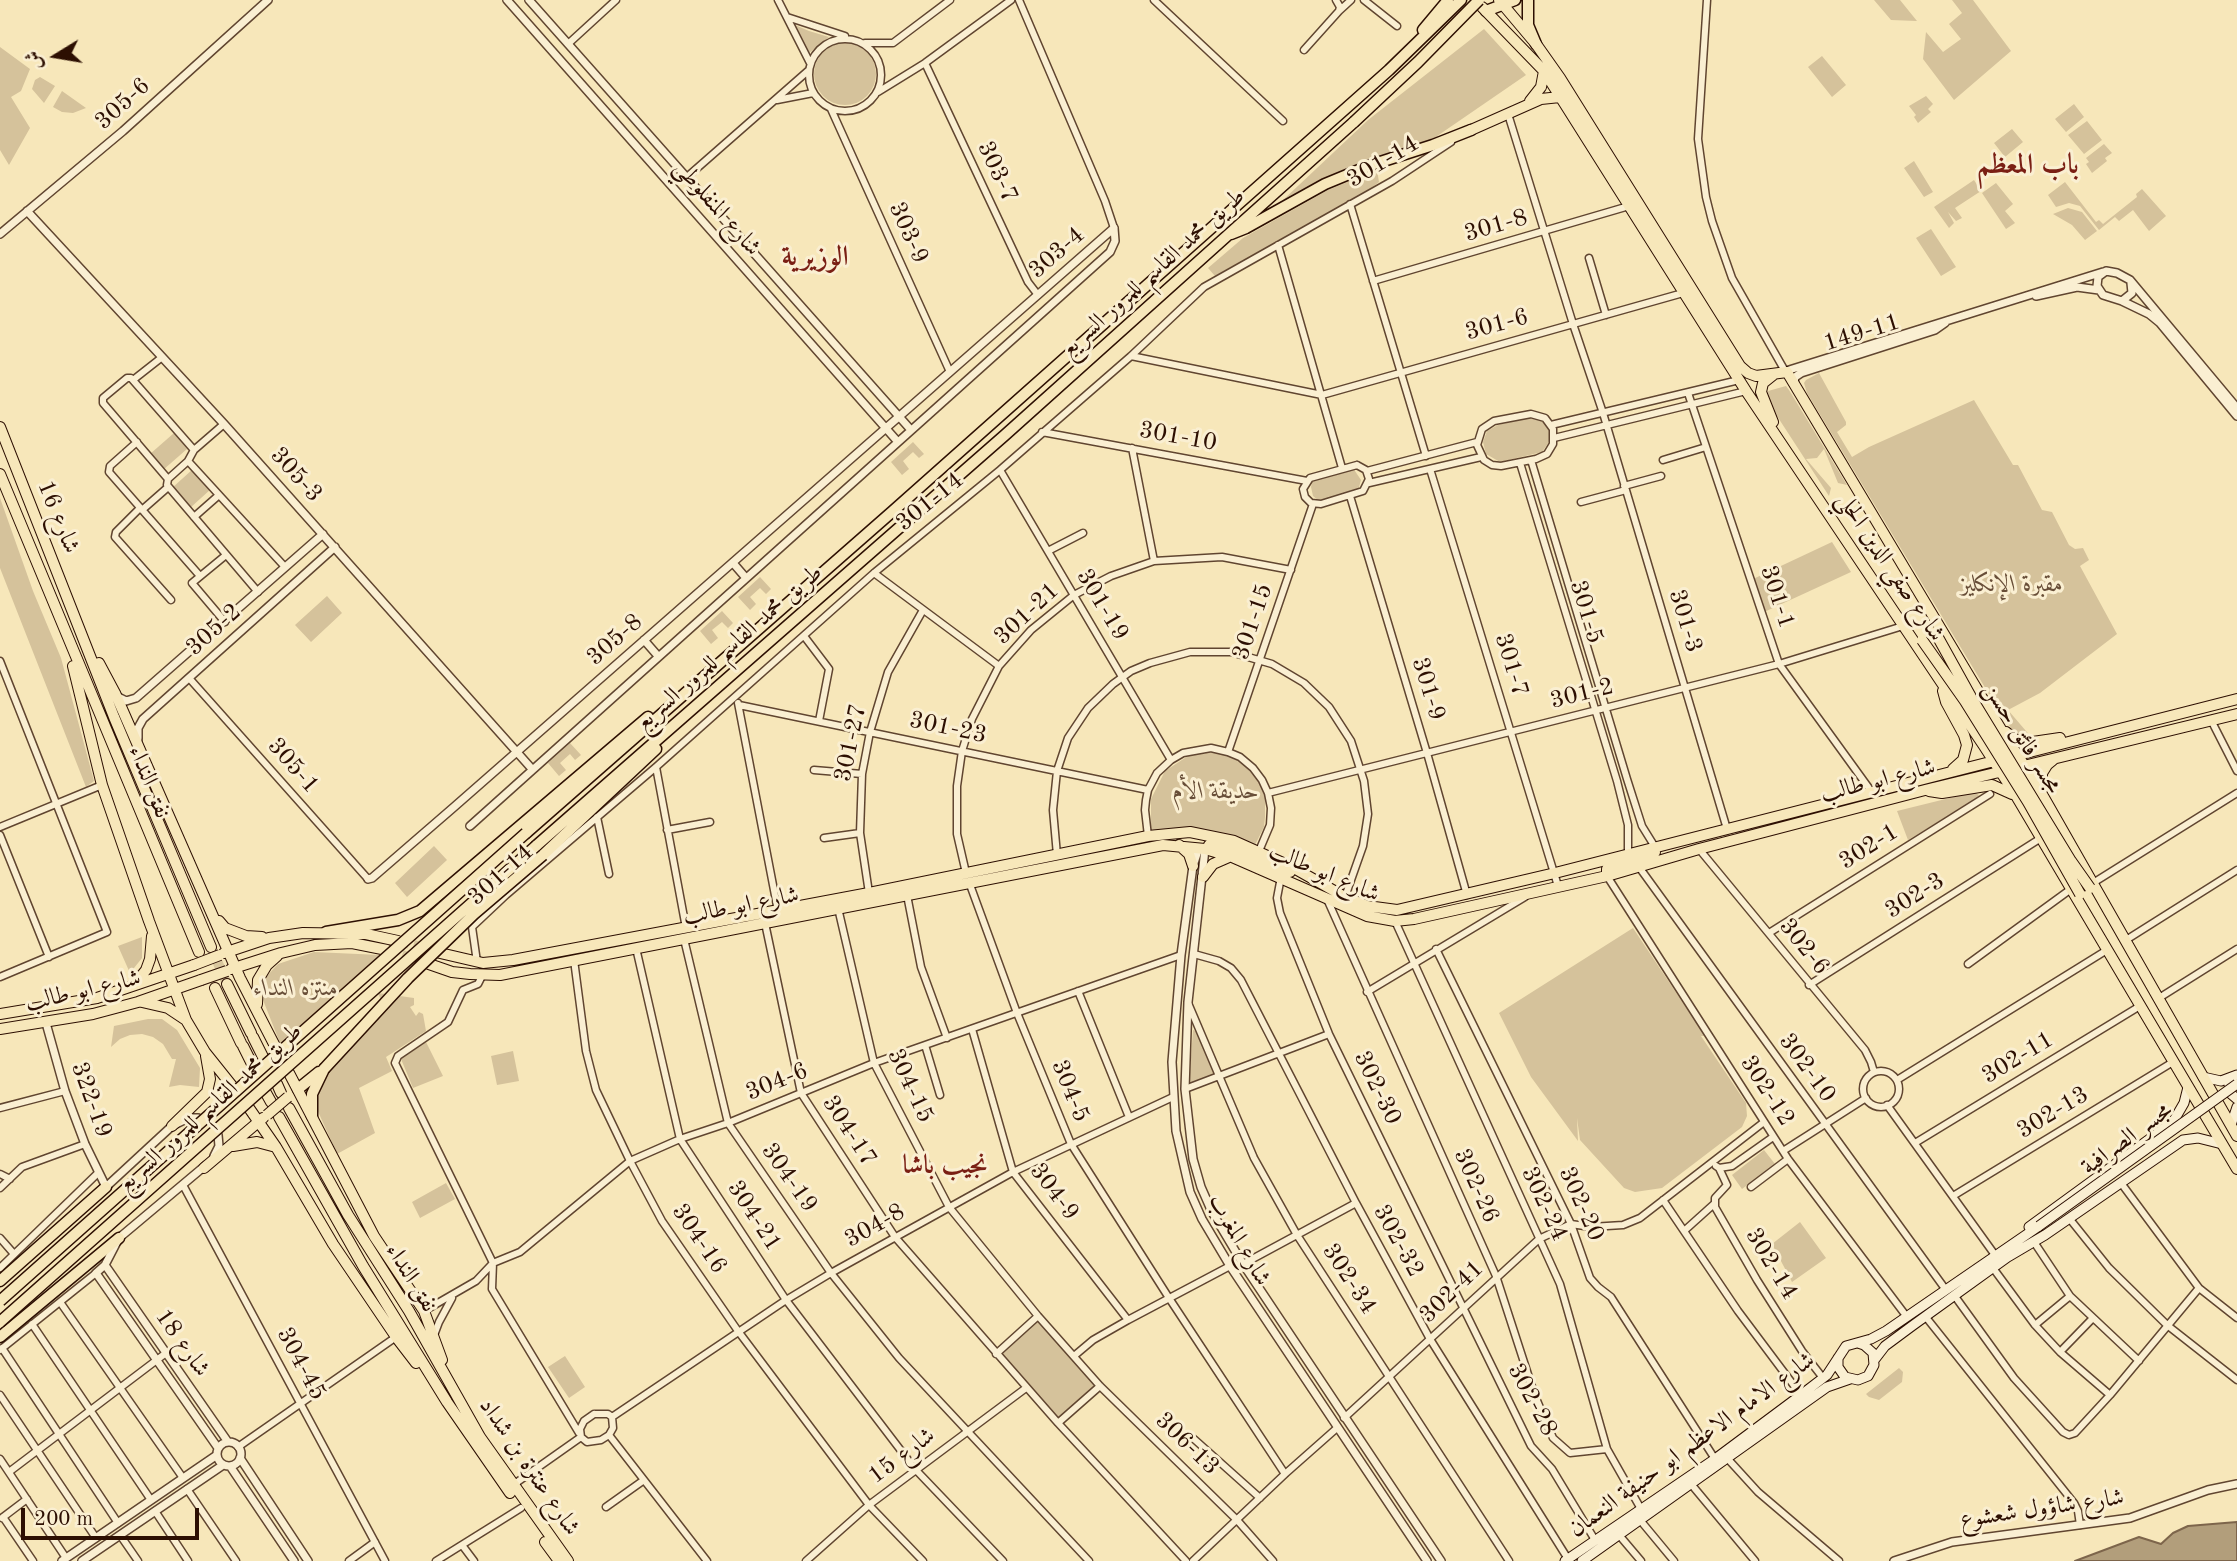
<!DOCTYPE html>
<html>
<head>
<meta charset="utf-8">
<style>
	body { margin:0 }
	#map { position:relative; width:2237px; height:1561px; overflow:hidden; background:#f7e7ba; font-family:"Old Standard TT",Amiri,serif }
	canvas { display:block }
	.north { position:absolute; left:21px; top:21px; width:70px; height:70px; -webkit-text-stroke:5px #faefd2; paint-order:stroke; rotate:259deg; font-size:19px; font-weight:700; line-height:28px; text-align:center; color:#2d0f02 }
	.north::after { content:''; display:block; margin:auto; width:24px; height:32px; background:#2d0f02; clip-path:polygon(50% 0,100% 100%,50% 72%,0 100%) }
	.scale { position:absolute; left:21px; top:1508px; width:178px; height:32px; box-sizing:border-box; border:4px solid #2d0f02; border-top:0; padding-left:9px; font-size:21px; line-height:24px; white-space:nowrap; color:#2d0f02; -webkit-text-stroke:5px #faefd2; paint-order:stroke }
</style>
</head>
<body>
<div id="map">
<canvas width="2237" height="1561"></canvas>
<div class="north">ش</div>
<div class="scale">200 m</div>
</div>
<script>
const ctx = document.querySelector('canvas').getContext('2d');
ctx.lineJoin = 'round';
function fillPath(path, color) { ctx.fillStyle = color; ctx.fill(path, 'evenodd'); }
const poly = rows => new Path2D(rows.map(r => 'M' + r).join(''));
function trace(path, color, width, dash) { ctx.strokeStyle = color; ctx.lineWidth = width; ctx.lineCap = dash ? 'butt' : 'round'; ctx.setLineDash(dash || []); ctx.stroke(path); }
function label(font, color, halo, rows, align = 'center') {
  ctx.font = font + ' "Old Standard TT",Amiri,serif'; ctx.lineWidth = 6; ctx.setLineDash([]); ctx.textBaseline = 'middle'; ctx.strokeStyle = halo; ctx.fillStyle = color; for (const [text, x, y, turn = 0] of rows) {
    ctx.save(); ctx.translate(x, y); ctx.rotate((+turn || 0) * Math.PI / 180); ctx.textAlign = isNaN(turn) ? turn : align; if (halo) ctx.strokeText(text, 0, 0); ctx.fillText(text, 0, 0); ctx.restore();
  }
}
fillPath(poly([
	[1874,0,1900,0,1917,21,1891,20],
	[1952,0,1973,0,2011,51,1954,100,1923,59,1926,32,1943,52,1961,39,1949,24,1962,13],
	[795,25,809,31,829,37,809,53],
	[1484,29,1526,75,1427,143,1336,174,1282,201,1368,120],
	'814 74a31 31 0 1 1 62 0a31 31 0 1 1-62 0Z',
	[0,47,30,69,21,91,11,97,30,128,9,165,0,150],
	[1822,56,1846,85,1832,97,1808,67],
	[40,77,55,86,44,103,32,89,35,80],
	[62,91,86,108,73,113,62,112,53,107],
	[1926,96,1933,104,1928,109,1931,112,1918,123,1914,117,1916,115,1909,106],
	[2074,104,2084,117,2066,132,2055,119],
	[2087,121,2102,140,2084,154,2068,135],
	[2012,129,2023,142,2005,157,1994,143],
	[2104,144,2112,153,2105,158,2107,161,2092,173,2086,164,2089,162,2086,158],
	[1914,161,1933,192,1924,197,1904,168],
	[1377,170,1379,182,1369,190,1215,276,1208,268,1243,238,1328,190],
	[1974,180,1981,191,1955,208,1962,218,1956,221,1948,212,1954,223,1949,228,1934,207],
	[2065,182,2096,222,2099,220,2103,224,2137,197,2136,194,2142,189,2166,216,2149,231,2133,210,2119,221,2115,217,2099,230,2080,206,2069,203,2056,207,2048,195],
	[1996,183,2013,204,2005,211,2015,223,2006,229,1982,193],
	[2068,208,2082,212,2097,231,2085,240,2072,225,2053,214],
	[1931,229,1956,267,1941,276,1916,238],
	[1819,373,1846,422,1846,425,1837,432,1852,457,1869,447,1974,400,2013,465,2018,465,2042,510,2052,512,2069,545,2075,549,2083,548,2089,560,2080,566,2117,634,2040,693,2008,710,2032,738,2017,735,2004,719,1807,393,1804,383,1806,380],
	[1786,386,1789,390,1847,485,1838,483,1824,449,1817,458,1806,459,1831,488,1829,496,1764,396,1768,391],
	[1529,418,1541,420,1549,430,1549,442,1542,452,1500,462,1486,454,1483,442,1487,431,1498,425],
	[174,433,187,449,163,470,150,454],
	[913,442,924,454,919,458,913,452,903,461,909,469,902,475,891,462],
	[1353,468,1361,480,1358,491,1319,501,1313,496,1311,487,1313,479],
	[193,469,211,489,190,508,172,488],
	[0,498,33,591,61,658,94,781,86,787,0,568],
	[1832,542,1851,572,1762,613,1751,580],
	[760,577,771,589,766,594,760,588,750,597,756,604,750,610,738,597],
	[327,596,342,613,311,642,295,625],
	[722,611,733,623,728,628,722,622,712,630,718,638,711,644,700,631],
	[570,743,581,755,575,760,570,754,560,763,566,770,559,776,548,763],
	[1213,752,1231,756,1245,765,1262,786,1265,796,1265,817,1264,827,1255,845,1233,836,1204,829,1151,832,1151,799,1165,771,1188,756],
	[1974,792,1979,795,1976,799,1908,840,1897,811],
	[434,846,447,860,407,897,395,883],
	[1633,928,1705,1036,1701,1036,1746,1103,1747,1116,1742,1127,1662,1188,1635,1192,1624,1188,1580,1140,1577,1118,1578,1141,1531,1077,1499,1013],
	[142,937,142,958,130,973,118,946],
	[314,952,380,955,280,1043,263,1000,265,978,278,964],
	[378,993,414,998,414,1005,410,1007,416,1016,419,1012,423,1014,426,1031,386,1057,392,1071,359,1088,375,1133,337,1154,316,1107,315,1095,327,1072,385,1010],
	[148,1019,162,1019,177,1030,200,1068,199,1087,180,1085,169,1087,176,1059,172,1059,163,1044,153,1037,142,1034,130,1035,120,1039,111,1047,114,1026],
	[1193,1030,1196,1031,1214,1074,1189,1085],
	[426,1042,443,1076,413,1088,401,1059],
	[513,1051,519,1081,497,1085,491,1056],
	[1764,1150,1775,1164,1742,1189,1732,1175],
	[446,1183,455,1199,420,1218,412,1202],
	[1800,1222,1826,1258,1792,1282,1772,1244],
	[1038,1316,1100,1386,1058,1423,996,1354],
	[565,1356,585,1387,569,1398,548,1367],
	[1899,1368,1903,1372,1902,1382,1879,1400,1869,1397,1866,1394]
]), '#d5c29b');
const water = poly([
	[2237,1522,2237,1561,2075,1561,2139,1537,2161,1544,2173,1533,2188,1526,2237,1522]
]);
fillPath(water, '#b29e7b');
trace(water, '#7d654b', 2);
trace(poly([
	[399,941,428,949],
	[211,947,227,984],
	[388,950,416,960]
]), '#d9c79e', 10, [10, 5]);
const minor = poly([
	[778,0,810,63],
	[1019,0,1105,201,1114,228],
	[1154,0,1283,121],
	[1364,0,1397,26],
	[1707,0,1698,139,1706,197,1712,221,1732,278,1785,371],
	[1339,11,1351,0],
	[787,17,845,36],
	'809 75a36 36 0 1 1 72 0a36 36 0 1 1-72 0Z',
	[865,43,893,43,950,0],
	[568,44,616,0],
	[1304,50,1339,11,1340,7,1336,0],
	[925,63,1028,282,1038,295],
	[878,92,925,63,1011,0],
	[777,100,813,93],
	[831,109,950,372],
	[1508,114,1573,324,1603,413,1727,829],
	[687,177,809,70],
	[1350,204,1426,456],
	[1278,245,1342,468],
	[1589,258,1606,315],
	[1373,281,1629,206],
	[1131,356,1322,395,1683,293],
	[133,380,161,358],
	[1688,393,1779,664,1871,791],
	[1531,414,1545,418,1553,429,1553,444,1547,454,1536,459,1501,466,1492,465,1484,460,1477,445,1482,429,1494,421,1531,414],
	[224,424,194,450,188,461,168,479,167,485,258,592],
	[1551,425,1739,380],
	[1042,432,1307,481],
	[1554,438,1746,391],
	[137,442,110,466,109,472,200,576],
	[1132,448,1154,561],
	[1531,460,1627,779,1642,826,1655,847],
	[1663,460,1706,447],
	[188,461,285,567],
	[1520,463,1617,781,1628,825,1628,854],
	[1357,465,1366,470,1369,479,1363,491,1321,504,1311,503,1305,497,1303,489,1310,478,1357,465],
	[1430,469,1558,886],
	[1000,470,1171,760],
	[1367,471,1477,442],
	[168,479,103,403,103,398,127,378,131,378,194,450],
	[1369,483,1481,457],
	[1624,486,1661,476],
	[1350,496,1427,753,1467,895],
	[1581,502,1626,490],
	[140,508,116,532,115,537,171,600],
	[142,510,167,488],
	[194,517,219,495],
	[1048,551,1083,533],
	[874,573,999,666],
	[225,622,192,583,226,555],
	[804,636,829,669,819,721],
	[0,661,107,932,0,977],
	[189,678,368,879],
	[738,703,778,911],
	[739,705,1148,790],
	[2211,720,2237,771],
	[1228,752,1313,504],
	[656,767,686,928],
	[814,770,862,774],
	[1268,793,1779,664,1903,626],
	[597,817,609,874],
	[0,827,102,785],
	[667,830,710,822],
	[0,835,49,957],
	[1148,836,1145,810,1146,800,1148,790,1157,773,1171,760,1183,753,1211,748,1228,752,1240,757,1253,768,1262,780,1268,793,1271,808,1270,825,1259,851],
	[824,838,860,833],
	[1699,849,1865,1050,1871,1062,1874,1072],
	[1057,855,1053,810,1057,771,1068,738,1088,708,1113,684,1131,671,1150,663,1190,652,1231,652,1272,664,1304,683,1329,707,1351,741,1364,781,1368,814,1363,846,1345,897],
	[1639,867,1946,1290],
	[966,873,957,834,957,786,962,751,972,719,999,666,1031,630,1074,595,1111,576,1154,561,1222,557,1291,570],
	[1607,876,1788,1159,1907,1317],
	[1281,877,1277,898,1280,913,1329,1034,1531,1446,1552,1469,1595,1540],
	[969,882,1017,1013,1071,1144,1169,1298,1285,1474],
	[2093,883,2237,793],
	[869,893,860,833,862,774,870,732,888,672,923,610],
	[907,895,921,967,947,1038],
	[1327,899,1496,1276,1535,1396,1553,1438,1570,1453,1607,1449],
	[838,908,874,1063,949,1207,1038,1316,1100,1386,1237,1520,1273,1561],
	[1395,921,1560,1284,1607,1449,1641,1509],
	[765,923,801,1093,895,1237,1058,1423,1186,1561],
	[1769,933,1990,794],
	[684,939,728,1123,831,1273,899,1358,1089,1561],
	[2126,940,2237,870],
	[636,948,680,1139,786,1300,915,1469,1003,1561],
	[1436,949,1571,1224,1590,1278,1598,1287,1611,1297,1715,1459],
	[1194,954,1219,961,1231,968,1241,980,1356,1203,1430,1339,1568,1559],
	[574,960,586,1051,596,1090,630,1161,662,1221,738,1331,869,1505,923,1561],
	[477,962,472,927,506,895,656,767,874,573,1000,470,1131,356,1204,287,1392,181,1451,142],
	[1968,964,2071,889],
	[483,974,478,984,463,990,448,1022,398,1056,395,1063,493,1263],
	[1809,985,2041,838],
	[1078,991,1129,1117],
	[1367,992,1525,897],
	[2159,998,2237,949],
	[1188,1003,1254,1158,1297,1235,1509,1561],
	[972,1029,1013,1172,1128,1320],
	[925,1045,940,1095],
	'1863 1089a18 18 0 1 1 36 0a18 18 0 1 1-36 0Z',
	[1897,1080,2107,950],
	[1185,1089,1329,1034],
	[1887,1105,1995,1255],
	[0,1108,65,1091],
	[1915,1143,2140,1006],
	[1783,1151,1866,1098],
	[1716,1166,1719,1168,1732,1166,1773,1137],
	[1719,1168,1727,1185,1715,1198,1715,1207,1757,1280,1802,1351,1823,1378],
	[0,1174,10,1179],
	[2121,1183,2199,1288,2237,1318],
	[183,1185,385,1561],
	[1751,1187,1788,1159],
	[0,1188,22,1167,85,1144],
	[1953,1196,2173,1062],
	[1663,1200,1738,1311,1801,1395],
	[2069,1218,2109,1268,2167,1325,2237,1380],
	[1684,1231,1714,1204],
	[0,1238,14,1254],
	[2034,1242,2070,1296,2139,1361],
	[493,1263,492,1289,579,1433],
	[1243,1264,1356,1203],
	[0,1268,98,1173],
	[1993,1268,2035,1325,2060,1352,2110,1395],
	[1954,1295,2014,1378,2063,1432,2069,1435,2075,1433,2110,1395,2199,1288],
	[60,1302,183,1478],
	[424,1311,476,1281,493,1263,520,1252,630,1161,680,1139,728,1123,874,1063,1181,955],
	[1925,1316,2074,1503,2078,1511,2080,1525],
	[32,1324,151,1500],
	[2035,1325,2070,1296],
	[433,1338,439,1322,452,1298],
	[2,1348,118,1523],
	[0,1350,96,1273],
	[2060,1352,2092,1319],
	[996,1354,1038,1316],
	[1074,1356,1093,1340,1128,1320,1230,1266],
	[0,1395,96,1538],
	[594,1414,608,1414,612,1417,613,1428,609,1435,601,1440,587,1442,581,1437,580,1429,584,1421,594,1414],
	[612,1417,786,1300,831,1273,1013,1172,1173,1097],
	[1344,1418,1539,1239,1571,1224,1591,1227,1623,1225,1640,1218,1764,1122],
	[1058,1423,1100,1386],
	[609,1435,707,1561],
	[1194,1439,1260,1498],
	[238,1447,396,1337],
	[1727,1458,1758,1492,1839,1561],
	[0,1459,66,1558],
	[9,1472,166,1353],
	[1691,1484,1755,1561],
	[513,1485,581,1437],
	[187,1489,236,1561],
	[606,1507,644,1480],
	[155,1511,188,1561],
	[3,1517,33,1561],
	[2,1518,27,1499],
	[1640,1520,1674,1561],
	[120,1535,138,1561],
	[1619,1535,1641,1561],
	[462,1545,474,1561],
	[349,1561,375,1542],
	[436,1561,521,1508],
	[806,1561,869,1505,1026,1388],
	[1193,1561,1285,1474,1337,1428]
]);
const tertiary = poly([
	[507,0,898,442],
	[529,0,911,430],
	[27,211,224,424,532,769],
	[0,234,123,131,268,0],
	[2131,283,2132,293,2122,301,2103,295,2097,286,2098,277,2106,271,2117,273,2130,280,2237,408],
	[2036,296,2077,287,2099,290],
	[2122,301,2149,314,2160,323,2237,416],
	[1786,371,2103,272],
	[1794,383,1795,377,1801,373,1935,330,1945,323],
	[733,563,746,578],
	[644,640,658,656],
	[118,697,126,701,136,698,323,534],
	[138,739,138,728,143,719,335,547],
	[470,826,1110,252,1115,241,1114,228],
	[1199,848,1193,866,1181,955,1172,1062,1176,1131,1190,1192,1202,1219,1230,1266,1427,1561],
	[1205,849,1188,1002,1185,1089,1193,1159,1201,1187,1212,1212,1243,1264,1441,1561],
	[368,879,372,878,454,807,1114,228],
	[46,1023,65,1091,85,1144,106,1187,172,1126,188,1118,198,1118],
	[214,1156,219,1146,218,1135],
	[206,1165,119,1238,105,1265,96,1273,218,1448],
	[105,1265,228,1442],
	'217 1454a12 12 0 1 1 24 0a12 12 0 1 1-24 0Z',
	[240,1458,308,1561],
	[230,1466,294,1561],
	[62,1561,217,1455],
	[82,1561,223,1465],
	[1894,1561,1952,1542,2130,1518,2208,1490,2237,1484]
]);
const secondary = poly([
	[2203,1077,2221,1081,2237,1075],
	[2229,1084,2230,1093,2237,1099],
	[2231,1125,2237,1107],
	[2029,1227,2173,1122,2184,1103,2188,1087],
	[2006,1258,2045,1235,2183,1140,2198,1138,2222,1144],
	[1838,1358,1838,1367,1845,1377,1858,1380,1868,1376,1874,1365,1873,1353,1864,1345,1858,1343],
	[1875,1359,1885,1346,1912,1326,2009,1256],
	[1565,1561,1715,1459,1801,1395,1827,1375,1846,1346,1871,1339,1886,1331,2039,1226],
	[1582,1561,1827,1387,1850,1379]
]);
const primary = poly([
	[1499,0,1536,44,1560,78,1740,366,1748,373,1756,376,1787,372,2005,736,2035,782,2237,1136],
	[1482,7,1544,71,1746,391,1984,746,2015,794,2237,1169],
	[1530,101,1541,87,1544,71],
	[1471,130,1541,99,1560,97],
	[1773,375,1763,383,1761,392,1773,422],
	[0,427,114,717,211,947],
	[0,474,199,952],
	[99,663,115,693,240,978,276,1048],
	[73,666,102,785,149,921,186,1020,205,1052,233,1087],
	[1943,691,1946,702,1964,735,1967,745,1963,760,1953,769],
	[2006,732,2017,741,2026,743,2060,738],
	[2042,789,2042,773,2047,765,2053,760],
	[1929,791,1942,793,1992,785,2012,794],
	[1179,845,1189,854,1193,866],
	[1209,845,1227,848,1290,872],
	[1607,876,1607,869,1611,865,1655,852],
	[1203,877,1213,864,1229,857],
	[219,921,225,928,246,936,262,937],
	[224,953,269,938,303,933,366,934,398,941],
	[440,953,483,963,513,960,869,893,1148,836,1190,832,1234,841,1292,867,1345,897,1367,906,1397,910,1555,873,2237,699],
	[429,964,452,972,470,974,500,975,1163,845,1205,849,1232,857,1367,916,1395,921,1414,919,1607,876,1699,849,1925,790,2237,714],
	[231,969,281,953,315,945,352,943,387,950],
	[227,984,251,1033],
	[134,985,146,970,150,959,152,936],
	[215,988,241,1043],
	[142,1002,168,1008,186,1020],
	[257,1004,258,980,267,965,277,956],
	[0,1014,97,998,194,965],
	[0,1029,93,1014,138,1002,201,980],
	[253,1037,264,1059],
	[243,1046,254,1068],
	[289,1073,374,1236,424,1311,442,1360],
	[277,1084,281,1093],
	[266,1093,271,1102],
	[249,1108,276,1147,333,1244,396,1337,416,1363],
	[289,1108,348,1215,409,1311,480,1437,568,1561],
	[279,1117,363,1266,447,1402,510,1493],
	[172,1126,207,1092,210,1079,206,1056],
	[233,1146,257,1142,276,1147],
	[204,1168,263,1118],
	[545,1542,559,1561]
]);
const motorway = poly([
	[1528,0,1528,25,1536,44],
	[1486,11,1515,0],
	[1423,30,1448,0],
	[1231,234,1246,228,1325,184,1371,165,1433,145,1471,130],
	[526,833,893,511,1389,70,1461,0],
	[536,846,1005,435,1354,122],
	[543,855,656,749],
	[326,932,398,920,420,911,648,717],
	[298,1089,319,1072],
	[312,1116,312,1094,324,1069],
	[0,1281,106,1187],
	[0,1337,119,1238]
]);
trace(minor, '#604530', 9);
trace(tertiary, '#604530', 10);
trace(secondary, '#2d0f02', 11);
trace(primary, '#2d0f02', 12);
trace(motorway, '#2d0f02', 13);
trace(minor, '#faefd2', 6);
trace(tertiary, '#faefd2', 7);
trace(secondary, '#faefd2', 9);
trace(primary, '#f7e7ba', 10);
trace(motorway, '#f7e7ba', 10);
const secondaryBridge = poly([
	[2039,1226,2237,1084]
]);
const primaryBridge = poly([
	[1935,632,1971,697,2071,861,2090,888],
	[1922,640,1965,701,2028,802,2080,894],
	[194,965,220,955],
	[201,980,227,971],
	[267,1115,288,1097]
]);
const motorwayBridge = poly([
	[1354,122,1418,62,1479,0],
	[324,1069,408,978,474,914,543,855],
	[0,1301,526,833],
	[0,1322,536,846]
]);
trace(secondaryBridge, '#2d0f02', 11, []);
trace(primaryBridge, '#2d0f02', 12, []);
trace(motorwayBridge, '#2d0f02', 13, []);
trace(secondaryBridge, '#faefd2', 9);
trace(primaryBridge, '#f7e7ba', 10);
trace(motorwayBridge, '#f7e7ba', 10);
label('24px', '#2d0f02', '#faefd2', [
	["305-6",123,104,-42],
	["301-14",1383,162,-31],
	["303-7",997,172,65],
	["شارع المنفلوطي",717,208,49],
	["301-8",1496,226,-16],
	["303-9",908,233,66],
	["303-4",1057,253,-41],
	["طريق محمد القاسم للمرور السريع",1153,273,-42],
	["301-6",1497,325,-15],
	["149-11",1862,333,-17],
	["301-10",1178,437,10],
	["305-3",296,475,48],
	["301-14",930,502,-39],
	["شارع 16",58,517,68],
	["شارع صفي الدين الحلي",1890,567,56],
	["301-1",1777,597,72],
	["301-19",1102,605,59],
	["301-5",1586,612,73],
	["301-21",1027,614,-43],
	["301-3",1685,621,73],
	["301-15",1253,622,-71],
	["305-2",214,630,-42],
	["305-8",615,640,-41],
	["طريق محمد القاسم للمرور السريع",729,648,-41],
	["301-7",1511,665,73],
	["301-9",1428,689,73],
	["301-2",1582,694,-14],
	["301-23",948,728,12],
	["مجسر فائق حسن",2022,738,58],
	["301-27",851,743,-78],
	["305-1",293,766,49],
	["شارع ابو طالب",1878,781,-14],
	["نفق النداء",149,782,68],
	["302-1",1869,847,-32],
	["شارع ابو طالب",1324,873,23],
	["301-14",501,875,-42],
	["302-3",1915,896,-32],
	["شارع ابو طالب",741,906,-11],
	["302-6",1804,947,51],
	["شارع ابو طالب",83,991,-13],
	["302-11",2018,1058,-31],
	["302-10",1807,1068,54],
	["304-6",777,1082,-22],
	["304-15",910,1086,65],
	["302-30",1377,1088,64],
	["304-5",1070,1091,68],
	["302-12",1767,1091,57],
	["322-19",91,1100,70],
	["طريق محمد القاسم للمرور السريع",210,1108,-42],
	["302-13",2053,1113,-31],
	["304-17",849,1131,57],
	["مجسر الصرافية",2127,1139,-36],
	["304-19",789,1178,55],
	["302-26",1476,1186,66],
	["304-9",1054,1192,53],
	["302-24",1544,1204,65],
	["302-20",1581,1204,66],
	["304-21",754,1216,57],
	["304-8",875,1226,-29],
	["304-16",699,1239,56],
	["شارع المغرب",1239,1240,60],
	["302-32",1398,1241,61],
	["302-14",1771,1264,59],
	["نفق النداء",411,1278,58],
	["302-34",1349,1279,57],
	["302-41",1452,1292,-44],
	["شارع 18",182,1343,55],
	["304-45",301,1364,62],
	["302-28",1532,1400,62],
	["306-13",1187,1444,44],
	["شارع الامام الاعظم ابو حنيفة النعمان",1692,1445,-36],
	["شارع 15",902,1456,-37],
	["شارع عنترة بن شداد",529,1467,56],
	["شارع شاؤول شعشوع",2042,1509,-8]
]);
label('italic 24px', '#684e38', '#faefd2', [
	["مقبرة الإنكليز",2012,585],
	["حديقة الأم",1216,792],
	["منتزه النداء",296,989]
]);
label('bold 26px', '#7a1f14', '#faefd2', [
	["نجيب باشا",945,1166]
]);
label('bold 28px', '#7a1f14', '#faefd2', [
	["باب المعظم",2028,166],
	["الوزيرية",815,258]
]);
</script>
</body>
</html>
